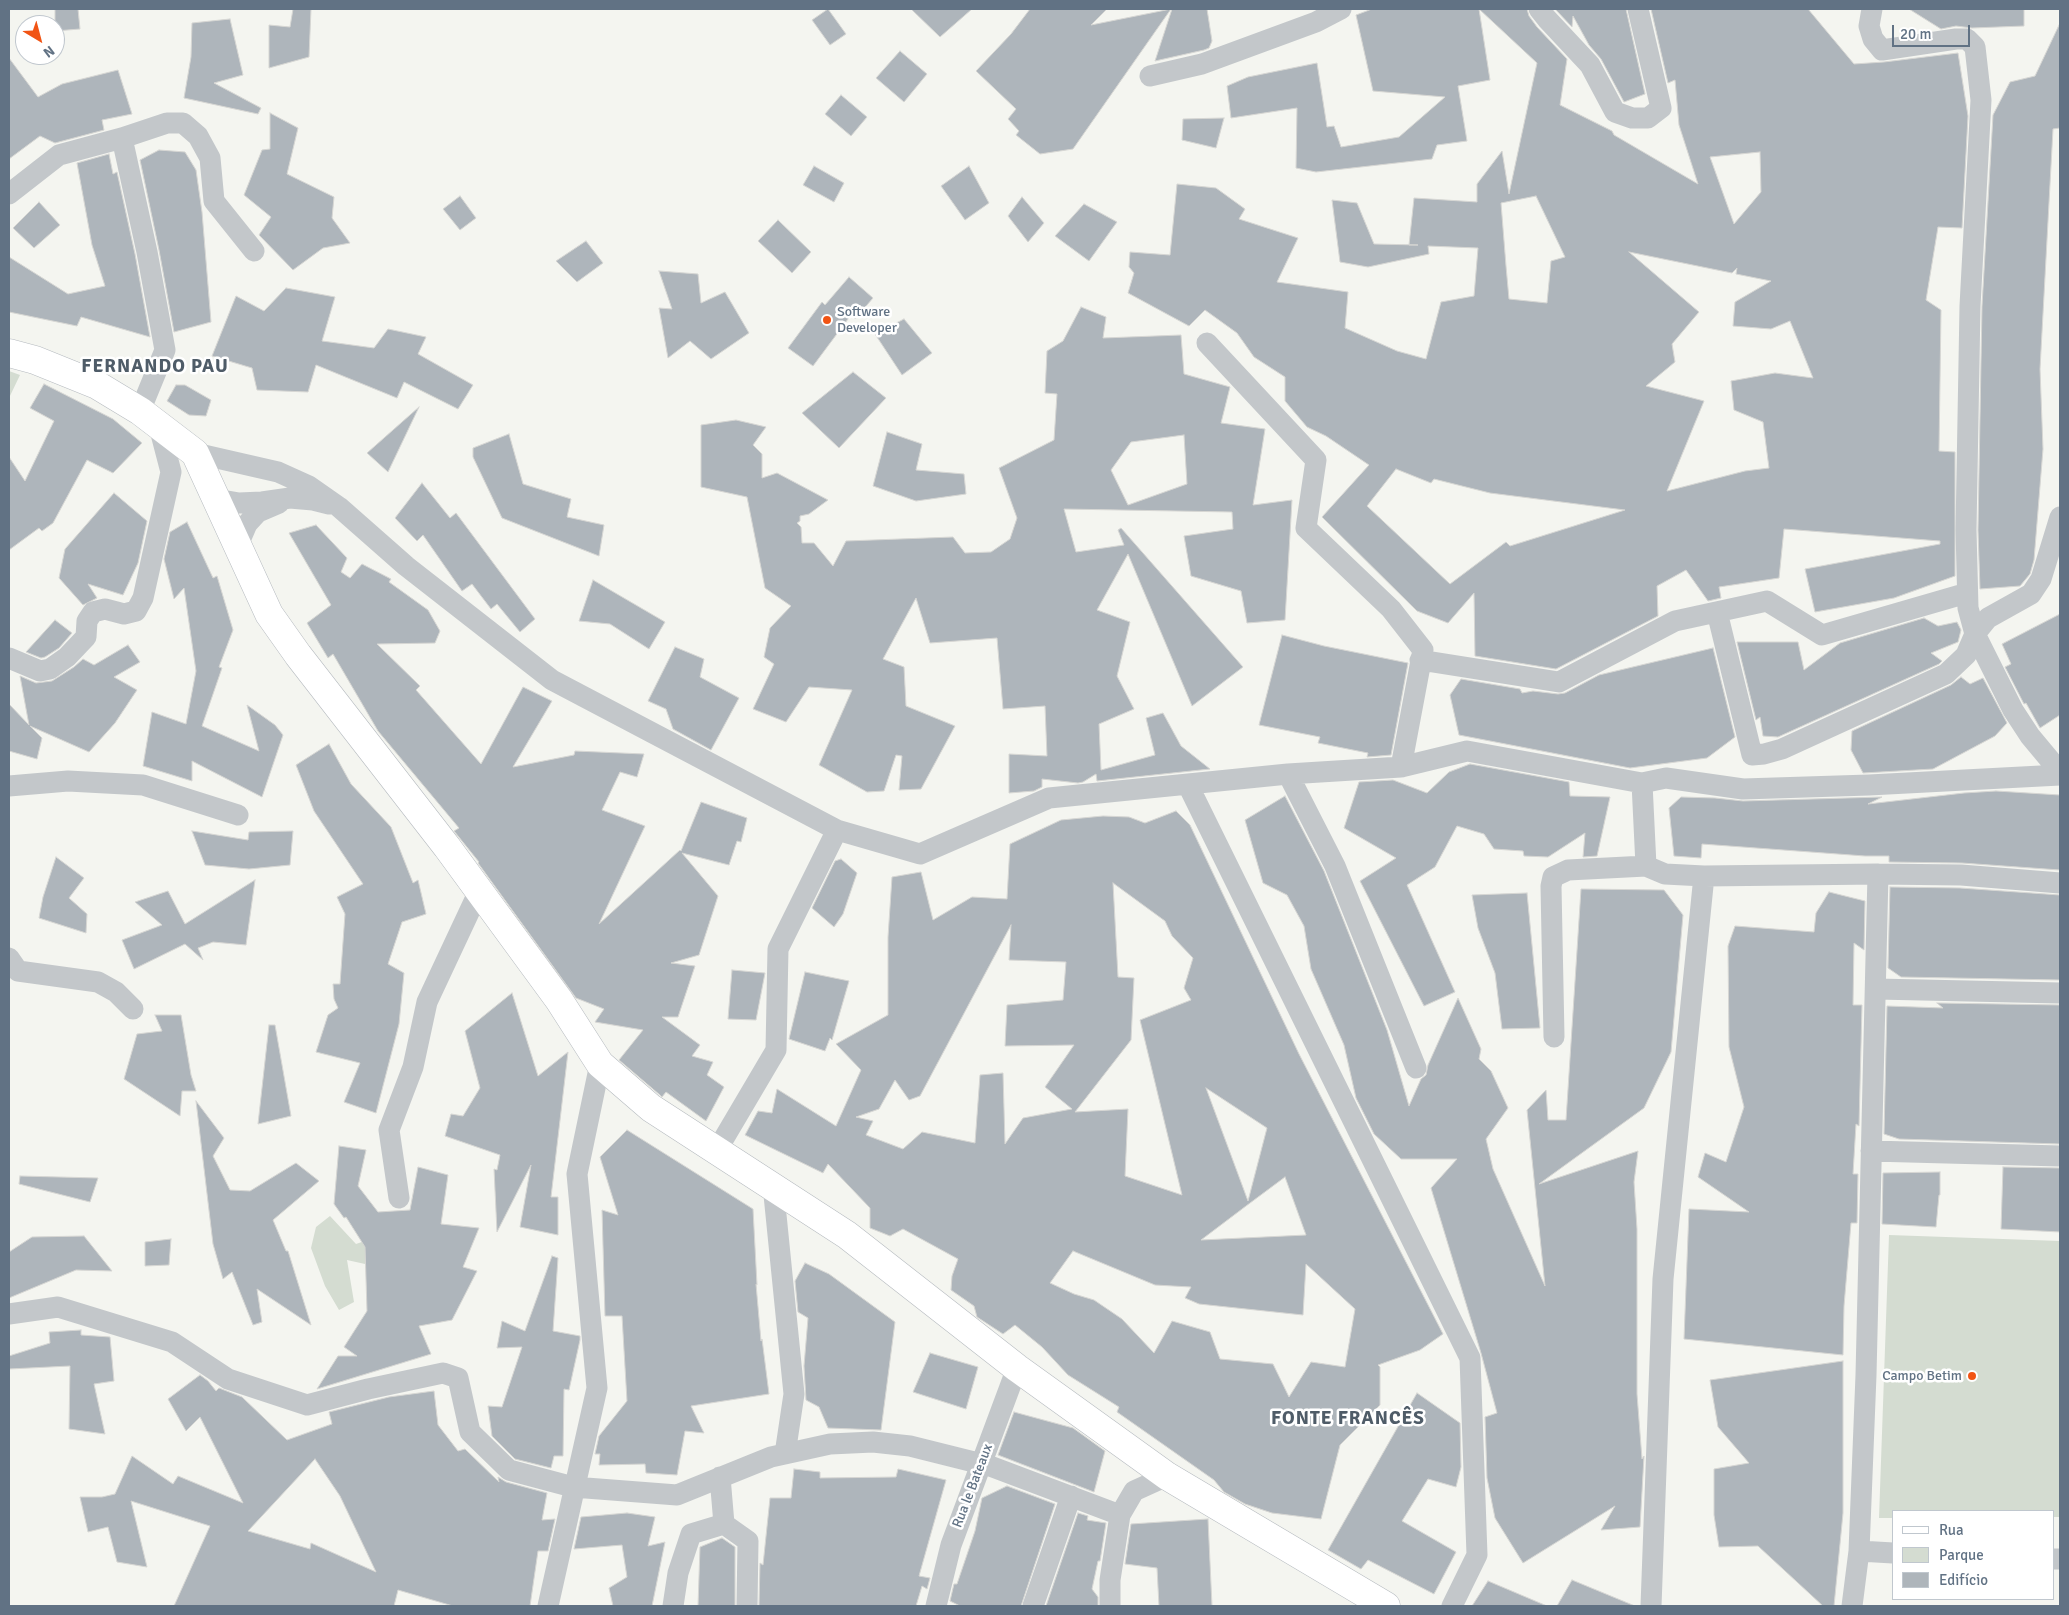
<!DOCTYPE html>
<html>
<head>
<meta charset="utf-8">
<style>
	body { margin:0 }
	#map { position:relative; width:2069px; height:1615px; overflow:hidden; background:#f4f5f0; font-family:Signika,sans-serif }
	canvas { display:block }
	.frame { position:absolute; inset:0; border:10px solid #617284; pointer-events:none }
	.legend { position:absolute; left:1892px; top:1510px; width:162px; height:90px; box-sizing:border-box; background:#fff; border:1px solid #c0c7ce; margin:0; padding:6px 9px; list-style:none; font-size:15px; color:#617284 }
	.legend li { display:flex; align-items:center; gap:10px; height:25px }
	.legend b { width:25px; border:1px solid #c0c7ce }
	.north { position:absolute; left:15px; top:15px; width:50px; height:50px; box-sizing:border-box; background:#fff; border:1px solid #c0c7ce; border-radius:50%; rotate:143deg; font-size:14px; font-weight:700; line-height:20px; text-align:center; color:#617284 }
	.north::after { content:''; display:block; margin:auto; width:18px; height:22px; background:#f15414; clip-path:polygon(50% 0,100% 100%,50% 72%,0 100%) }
	.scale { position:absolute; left:1892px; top:25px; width:78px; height:22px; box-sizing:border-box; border:2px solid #617284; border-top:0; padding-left:6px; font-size:15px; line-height:18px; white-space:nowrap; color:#617284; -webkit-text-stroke:4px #fff; paint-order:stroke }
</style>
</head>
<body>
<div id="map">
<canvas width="2069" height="1615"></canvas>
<div class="frame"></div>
<ul class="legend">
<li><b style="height:6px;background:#fff"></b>Rua</li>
<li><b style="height:14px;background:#d4dcd1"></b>Parque</li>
<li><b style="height:14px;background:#aeb5bb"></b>Edifício</li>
</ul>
<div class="north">N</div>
<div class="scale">20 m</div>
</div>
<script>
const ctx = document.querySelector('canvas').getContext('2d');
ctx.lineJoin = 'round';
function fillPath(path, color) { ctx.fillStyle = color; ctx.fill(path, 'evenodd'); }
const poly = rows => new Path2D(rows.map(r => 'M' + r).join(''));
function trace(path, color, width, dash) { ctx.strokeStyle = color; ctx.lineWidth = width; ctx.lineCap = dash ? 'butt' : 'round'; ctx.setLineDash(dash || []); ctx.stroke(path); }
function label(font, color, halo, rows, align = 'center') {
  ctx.font = font + ' Signika,sans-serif'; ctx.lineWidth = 5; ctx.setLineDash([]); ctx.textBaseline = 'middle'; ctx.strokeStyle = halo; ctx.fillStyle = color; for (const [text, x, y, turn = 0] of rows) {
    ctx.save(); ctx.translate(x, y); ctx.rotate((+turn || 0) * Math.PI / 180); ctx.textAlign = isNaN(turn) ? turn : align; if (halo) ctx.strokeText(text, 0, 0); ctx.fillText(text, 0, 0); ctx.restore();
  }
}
fillPath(poly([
	[9,371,20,375,9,398],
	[330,1216,356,1244,379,1236,386,1247,365,1264,347,1260,354,1302,339,1310,325,1286,311,1248,316,1227],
	[1889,1235,2060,1241,2060,1517,2053,1517,2053,1511,1893,1511,1893,1518,1879,1518]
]), '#d4dcd1');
const building = poly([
	[55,9,78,9,80,29,55,31,55,9],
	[293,9,311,9,309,57,269,68,269,25,290,27,293,9],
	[828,9,846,34,830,45,812,20,828,9],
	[911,9,972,9,940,37,911,9],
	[1030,9,1107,9,1091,25,1171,9,1073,149,1040,154,1016,135,1019,131,1008,119,1016,109,976,71,1011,34,1030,9],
	[1172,9,1207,9,1212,41,1209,48,1204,50,1155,61,1172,9],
	[1372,9,1479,9,1490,80,1458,86,1467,141,1437,145,1432,159,1316,172,1296,168,1297,108,1231,118,1227,86,1248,77,1317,63,1327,127,1334,126,1341,147,1399,137,1445,97,1373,91,1356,15,1372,9],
	[1479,9,1527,9,1529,16,1537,27,1567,59,1560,105,1612,131,1614,135,1698,184,1679,125,1675,80,1668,83,1651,9,1808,9,1854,64,1884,62,1958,53,1968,116,1962,228,1938,227,1926,300,1941,310,1939,451,1955,452,1955,576,1894,598,1815,612,1805,569,1940,544,1940,541,1784,529,1779,578,1719,587,1721,598,1708,601,1686,570,1657,586,1658,616,1556,669,1475,656,1474,593,1448,623,1417,611,1322,517,1369,465,1326,436,1307,427,1285,401,1285,377,1254,357,1237,333,1205,310,1189,326,1128,293,1134,273,1129,267,1130,252,1170,255,1177,184,1216,188,1245,209,1239,219,1298,238,1277,282,1348,292,1345,328,1397,351,1426,359,1441,302,1474,296,1478,248,1428,246,1429,254,1368,267,1340,262,1332,200,1357,203,1374,244,1418,245,1409,245,1414,198,1477,202,1477,184,1502,151,1509,194,1537,63,1479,9],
	[1760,152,1761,192,1734,224,1710,157,1760,152],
	[1536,196,1565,257,1551,261,1547,303,1509,299,1506,266,1501,203,1536,196],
	[1629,252,1732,273,1737,268,1736,274,1771,281,1735,302,1733,326,1771,329,1790,321,1813,378,1775,373,1731,381,1734,410,1763,422,1769,468,1745,471,1667,491,1704,401,1646,386,1675,362,1672,344,1699,312,1629,252],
	[1396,469,1431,483,1434,479,1490,493,1625,510,1510,546,1506,542,1450,584,1367,506,1396,469],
	[1555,9,1626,9,1645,94,1624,102,1601,59,1589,45,1573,16,1572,27,1555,9],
	[1909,9,2024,9,2024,26,1972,28,1956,26,1941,29,1909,9],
	[230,19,243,75,214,83,261,108,258,114,184,98,191,57,192,23,230,19],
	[2060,23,2060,128,2053,129,2040,369,2043,449,2034,560,2030,574,2020,586,1980,589,1978,530,1982,306,1993,115,2010,82,2035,76,2060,23],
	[900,51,927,74,904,102,876,78,900,51],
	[9,58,38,97,62,84,118,70,132,114,102,120,104,130,55,143,40,136,9,159,9,58],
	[841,95,867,117,851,136,825,114,841,95],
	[270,113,298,128,287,174,334,197,332,218,350,243,323,248,293,270,259,235,271,217,244,195,262,150,270,149,270,113],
	[1224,118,1216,148,1182,140,1183,119,1224,118],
	[159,150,185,152,196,170,202,212,211,322,174,332,159,250,140,160,159,150],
	[109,154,113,174,117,172,135,254,150,337,81,317,77,326,9,312,9,257,68,294,105,286,92,245,77,163,109,154],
	[814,166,844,183,834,202,803,185,814,166],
	[969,166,989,203,965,220,941,186,969,166],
	[460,196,476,218,460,230,443,209,460,196],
	[1022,197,1044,223,1028,242,1008,216,1022,197],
	[39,202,60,225,34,248,13,228,39,202],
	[1084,204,1117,222,1089,261,1055,236,1084,204],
	[778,220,811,252,792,273,758,241,778,220],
	[586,241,603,263,577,282,556,261,586,241],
	[659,271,698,274,701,303,725,292,749,333,711,359,690,341,668,358,659,308,672,309,659,271],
	[849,277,873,298,855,319,851,315,813,366,788,348,822,302,825,305,849,277],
	[286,288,335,297,322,341,374,348,388,329,426,337,418,354,473,385,458,409,404,382,397,398,316,365,308,392,257,390,252,368,212,356,236,296,264,311,286,288],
	[1081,307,1106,317,1103,338,1181,335,1184,374,1230,387,1221,423,1265,429,1253,505,1292,500,1285,620,1247,623,1241,591,1191,576,1184,536,1233,529,1232,512,1064,509,1076,552,1124,545,1118,530,1121,528,1243,667,1192,706,1128,554,1097,610,1130,622,1117,676,1134,709,1099,724,1101,770,1155,755,1146,718,1163,713,1181,746,1210,769,1097,781,1096,774,1083,782,1078,783,1042,779,1042,787,1034,791,1009,793,1009,754,1047,756,1045,706,1003,709,997,638,930,643,916,598,883,659,904,667,906,706,955,726,921,789,899,790,902,756,896,755,884,791,867,792,819,765,852,690,809,687,786,722,753,709,774,664,764,657,770,628,791,606,765,588,747,497,701,487,701,425,736,420,766,427,753,445,762,454,762,478,777,473,828,500,809,514,800,516,800,521,797,523,801,527,802,543,814,543,833,566,846,541,953,537,965,553,991,552,1010,539,1017,518,999,468,1054,440,1057,394,1045,393,1047,351,1063,341,1081,307],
	[1184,435,1187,484,1128,505,1111,470,1131,442,1184,435],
	[904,319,932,353,902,375,875,334,904,319],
	[853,372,886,398,839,448,802,413,853,372],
	[44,384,113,419,142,443,113,473,87,460,53,523,42,531,39,528,9,550,9,457,25,481,54,421,30,408,44,384],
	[176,385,185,385,211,400,206,416,189,415,167,401,176,385],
	[419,407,388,472,367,453,419,407],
	[887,432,922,444,916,470,964,474,966,494,916,501,873,486,887,432],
	[509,434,523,484,571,499,567,517,604,525,599,556,502,518,473,457,473,448,509,434],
	[422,483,450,518,456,513,535,619,520,632,497,604,491,609,472,584,462,591,423,535,417,541,395,518,422,483],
	[114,493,147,521,138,563,123,595,88,584,97,598,83,605,59,578,65,549,114,493],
	[187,522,213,578,217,576,233,630,219,667,222,668,202,726,259,751,247,705,275,725,283,735,262,797,192,761,192,781,143,766,152,712,186,724,196,671,184,588,174,599,164,559,170,532,187,522],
	[316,525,347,558,341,572,350,578,362,564,391,579,389,582,428,610,440,631,435,643,377,644,420,686,416,690,481,764,523,687,552,701,513,767,574,755,575,751,644,754,637,777,620,772,602,810,645,826,599,924,680,850,681,851,701,802,747,818,741,842,737,841,729,865,682,853,718,896,699,955,671,963,695,966,678,1017,662,1017,700,1045,692,1056,713,1062,707,1075,724,1087,706,1121,666,1092,662,1097,660,1095,619,1060,643,1030,595,1022,604,1009,576,998,478,863,479,862,454,831,459,828,378,731,333,654,328,658,307,623,331,605,289,533,316,525],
	[593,580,665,622,649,649,610,624,579,621,593,580],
	[2060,614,2060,715,2040,728,2026,703,2024,704,2005,667,2011,664,2002,644,2060,614],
	[1924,618,1938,626,1957,622,1961,630,1958,642,1931,653,1942,661,1939,664,1778,737,1763,736,1760,717,1756,720,1737,642,1798,642,1804,670,1840,643,1924,618],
	[55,620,72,633,59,648,45,657,41,658,26,652,55,620],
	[1282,635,1324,646,1408,663,1391,755,1367,757,1368,753,1318,743,1320,737,1259,725,1282,635],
	[128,645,140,662,114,677,137,690,115,723,89,752,30,726,42,738,37,759,9,751,9,704,29,725,20,676,36,683,52,681,74,667,83,659,94,665,128,645],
	[675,647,704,659,700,677,739,698,711,750,673,729,666,709,648,701,675,647],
	[1713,648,1735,737,1707,758,1630,768,1459,735,1450,695,1461,679,1520,689,1522,693,1533,691,1558,694,1565,693,1599,675,1713,648],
	[1961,677,1970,684,1983,678,2007,723,1995,736,1933,769,1863,773,1851,750,1852,731,1951,685,1961,677],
	[329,744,351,784,391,827,413,883,418,880,426,914,402,922,388,964,404,973,399,1024,376,1113,344,1102,360,1063,316,1052,328,1015,338,1008,334,999,333,984,340,984,345,914,337,897,363,884,314,811,296,765,329,744],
	[1470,764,1569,782,1570,796,1610,797,1597,856,1583,857,1585,833,1548,857,1524,856,1523,851,1494,849,1484,834,1457,826,1435,867,1407,885,1455,992,1424,1006,1360,881,1396,858,1344,828,1359,782,1393,780,1427,793,1449,772,1470,764],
	[1996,791,2060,795,2060,870,1962,863,1889,862,1889,856,1865,856,1702,844,1701,858,1674,856,1669,808,1681,797,1715,798,1743,801,1882,797,1868,804,1964,793,1996,791],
	[1285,796,1324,871,1387,1030,1409,1106,1421,1079,1426,1075,1428,1065,1458,998,1481,1049,1479,1059,1491,1071,1508,1108,1486,1139,1493,1169,1545,1286,1527,1110,1546,1090,1548,1120,1566,1120,1581,889,1664,890,1683,915,1671,1052,1644,1108,1539,1184,1638,1151,1634,1182,1637,1229,1637,1394,1642,1459,1644,1456,1640,1527,1601,1530,1615,1506,1523,1563,1495,1518,1487,1478,1485,1417,1497,1413,1481,1353,1431,1188,1457,1159,1401,1159,1374,1134,1356,1098,1344,1045,1311,969,1304,926,1287,895,1263,883,1245,820,1285,796],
	[1176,811,1190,825,1299,1054,1443,1334,1420,1350,1378,1365,1380,1367,1380,1405,1340,1445,1321,1519,1272,1513,1245,1504,1224,1492,1214,1480,1117,1412,1119,1407,1068,1375,1042,1347,1015,1325,1003,1334,977,1317,974,1306,951,1290,952,1276,958,1259,903,1229,890,1236,870,1228,870,1208,828,1164,823,1173,745,1135,758,1111,772,1113,777,1089,836,1126,861,1070,836,1044,888,1015,888,937,892,877,921,872,933,920,972,897,1007,899,1010,844,1061,820,1103,816,1129,817,1145,823,1176,811],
	[1113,883,1165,921,1172,936,1193,958,1184,988,1191,1000,1140,1020,1182,1195,1125,1176,1128,1109,1075,1112,1131,1040,1134,978,1118,977,1113,883],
	[1011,925,1009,960,1066,962,1063,1000,1007,1005,1005,1046,1074,1045,1045,1087,1072,1109,1023,1118,1005,1144,1003,1073,980,1075,975,1143,922,1132,903,1149,866,1135,873,1121,856,1117,879,1109,895,1080,909,1100,920,1096,1011,925],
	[1206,1088,1267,1128,1248,1201,1206,1088],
	[1285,1177,1306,1235,1201,1240,1246,1206,1285,1177],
	[1073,1251,1155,1285,1191,1287,1185,1298,1199,1304,1303,1315,1306,1264,1355,1309,1345,1367,1311,1362,1289,1397,1273,1364,1220,1359,1210,1332,1172,1321,1154,1353,1122,1319,1094,1300,1074,1294,1050,1283,1073,1251],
	[192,831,248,840,249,832,293,831,290,865,249,869,205,865,192,831],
	[56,857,84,878,69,898,87,914,86,933,39,918,43,897,56,857],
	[841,859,857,873,843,914,834,927,812,908,835,861,841,859],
	[255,880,246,945,213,942,198,948,203,960,185,944,134,969,122,940,162,925,135,902,168,891,185,924,255,880],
	[1890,887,1960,888,2060,895,2060,980,1901,977,1888,968,1890,887],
	[1829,892,1865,901,1864,950,1854,943,1853,1005,1862,1005,1859,1126,1856,1124,1853,1174,1858,1174,1857,1223,1851,1223,1844,1306,1843,1355,1684,1339,1689,1209,1749,1212,1698,1177,1705,1153,1726,1162,1744,1107,1729,1047,1728,946,1735,926,1814,932,1816,913,1829,892],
	[1527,893,1540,1028,1502,1029,1495,973,1478,928,1472,895,1527,893],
	[732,970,765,973,756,1020,728,1019,732,970],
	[805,972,849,981,832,1040,830,1038,825,1051,789,1039,805,972],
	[512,993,538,1076,568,1052,551,1197,558,1197,558,1235,520,1227,531,1165,497,1232,494,1169,497,1170,500,1155,445,1136,451,1114,463,1116,480,1088,465,1031,512,993],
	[1937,1003,2060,1005,2060,1144,1899,1139,1884,1134,1887,1006,1943,1008,1937,1003],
	[155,1015,181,1015,191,1075,196,1091,182,1091,180,1116,124,1079,137,1034,162,1031,155,1015],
	[269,1025,275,1025,291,1116,258,1124,269,1025],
	[196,1101,224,1138,213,1156,230,1190,250,1191,296,1163,319,1181,273,1220,286,1251,288,1251,311,1325,257,1289,262,1322,253,1325,232,1272,223,1279,213,1244,196,1101],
	[627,1130,753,1209,757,1285,756,1284,761,1341,762,1339,769,1394,691,1406,704,1433,685,1431,677,1475,646,1473,645,1464,599,1465,600,1454,595,1454,599,1436,627,1401,622,1316,605,1316,602,1210,618,1215,600,1157,627,1130],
	[339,1146,366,1150,358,1186,378,1212,410,1210,418,1167,448,1175,441,1224,479,1228,463,1267,477,1271,452,1320,419,1326,431,1354,317,1389,338,1356,357,1356,344,1347,367,1311,365,1247,346,1217,344,1218,334,1204,339,1146],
	[2003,1167,2060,1168,2060,1232,2001,1229,2003,1167],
	[1940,1172,1940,1195,1939,1195,1936,1227,1882,1224,1883,1173,1940,1172],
	[20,1176,98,1178,90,1202,19,1184,20,1176],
	[84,1236,112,1271,76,1270,9,1298,9,1252,32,1237,84,1236],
	[171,1239,169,1265,145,1266,145,1242,171,1239],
	[552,1256,558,1258,553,1331,580,1336,580,1340,569,1390,564,1389,563,1456,554,1456,551,1468,515,1459,492,1436,488,1406,502,1407,522,1347,497,1348,502,1321,525,1331,552,1256],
	[805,1263,829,1274,895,1322,881,1430,828,1428,819,1407,806,1400,804,1366,808,1318,798,1312,795,1281,805,1263],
	[81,1330,81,1335,110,1337,114,1381,94,1384,105,1434,69,1429,70,1366,9,1369,9,1356,50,1343,49,1332,81,1330],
	[930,1353,978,1367,966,1409,913,1392,930,1353],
	[1843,1361,1843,1513,1834,1606,1823,1606,1758,1546,1719,1547,1714,1515,1714,1469,1749,1463,1718,1427,1710,1380,1843,1361],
	[200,1375,208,1381,216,1391,219,1388,242,1397,287,1440,332,1424,329,1412,389,1397,434,1391,438,1425,458,1451,465,1449,499,1482,498,1477,506,1482,547,1493,542,1520,555,1519,548,1551,538,1551,530,1606,453,1606,398,1590,394,1606,174,1606,210,1526,131,1501,147,1567,117,1562,108,1527,88,1532,80,1497,102,1497,115,1494,132,1456,173,1484,178,1476,243,1503,200,1417,186,1431,168,1399,200,1375],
	[315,1459,340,1496,376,1572,311,1543,310,1549,248,1531,315,1459],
	[1417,1393,1460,1423,1461,1467,1456,1487,1428,1479,1402,1521,1456,1552,1434,1594,1368,1560,1361,1569,1328,1550,1417,1393],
	[1014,1412,1073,1428,1105,1451,1094,1492,998,1455,1014,1412],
	[794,1469,820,1472,820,1478,896,1477,898,1469,946,1480,919,1576,930,1578,927,1589,922,1586,916,1606,759,1606,760,1563,763,1565,770,1498,791,1498,794,1469],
	[1007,1486,1055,1504,1021,1606,960,1606,950,1601,954,1584,957,1584,975,1531,982,1498,1007,1486],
	[627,1513,655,1517,648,1546,665,1542,652,1606,613,1606,609,1588,627,1577,622,1545,574,1549,581,1517,627,1513],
	[1078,1513,1088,1516,1087,1520,1106,1523,1100,1561,1098,1561,1092,1589,1098,1597,1098,1606,1046,1606,1078,1513],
	[1208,1519,1212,1606,1159,1606,1157,1568,1125,1564,1131,1524,1208,1519],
	[722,1538,735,1547,735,1606,698,1606,700,1547,722,1538],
	[1572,1580,1635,1606,1557,1606,1572,1580],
	[1488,1581,1547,1606,1472,1606,1488,1581]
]);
fillPath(building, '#aeb5bb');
trace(building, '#d6d6d3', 1);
const secondary = poly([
	[9,353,35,360,97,385,140,411,195,453,269,614,298,655,447,847,559,1000,600,1064,651,1108,847,1235,1017,1368,1167,1476,1386,1606]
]);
trace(secondary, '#b5babf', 29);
trace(poly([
	[1539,9,1547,19,1590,65,1615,112,1632,118,1648,118,1661,108,1638,9],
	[1872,9,1869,26,1873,39,1882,50,1956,39,1967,39,1975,47,1981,100,1970,306,1966,530,1968,608,1975,634,2013,710,2030,736,2060,772],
	[1150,76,1202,64,1316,22,1341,9],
	[122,138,147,252,165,350,140,411],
	[9,194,59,155,122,138,167,123,183,123,198,136,210,158,214,201,254,251],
	[1207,343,1316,460,1306,528,1391,609,1423,650,1401,767],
	[195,453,278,472,309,486,339,507,406,566,552,680,837,830],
	[216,499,239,503,262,502,290,498,313,500,329,504],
	[237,547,247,524,258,512,279,503],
	[1717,612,1752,755,1764,754,1782,749,1946,674,1966,655,1975,634,1988,618,2031,594,2041,579,2060,517],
	[9,658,40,671,50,669,67,657,86,637,87,621,93,612,105,609,124,614,136,611,143,598,171,472,159,426],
	[1420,660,1559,682,1675,621,1767,601,1822,635,1967,593],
	[1288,774,1335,866,1416,1068],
	[1642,783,1646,866,1665,874,1704,876,1878,874,1961,875,2060,883],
	[1188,785,1470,1358,1477,1555,1452,1606],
	[9,786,68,781,143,785,238,815],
	[9,958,18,971,98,982,116,992,133,1009],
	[1876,989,2060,993],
	[1554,1037,1551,886,1553,877,1568,870,1646,866],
	[717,1150,776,1050,778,949,837,830,920,854,1049,798,1288,774,1401,767,1467,751,1642,783,1666,778,1743,789,1869,785,2060,775],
	[1871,1151,2060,1156],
	[773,1185,794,1394,785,1454],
	[399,1198,389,1130,413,1067,427,1002,479,891],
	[9,1314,58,1307,172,1342,228,1379,307,1405,368,1389,443,1373,458,1378,470,1432,509,1470,573,1487,677,1495,771,1457,830,1444,873,1442,910,1446,990,1466,1120,1515,1134,1491,1167,1476],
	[720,1477,724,1524],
	[724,1524,748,1541,747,1606],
	[1859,1551,1893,1553],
	[2053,1559,2060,1559],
	[548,1606,597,1388,577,1174,600,1064],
	[673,1606,678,1573,691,1534,724,1524],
	[936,1606,951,1545,1017,1368],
	[1033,1606,1071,1496],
	[1110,1606,1110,1580,1120,1515],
	[1651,1606,1663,1279,1704,876],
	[1852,1606,1859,1551,1866,1375,1878,874]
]), '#c3c7ca', 21);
trace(secondary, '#fff', 28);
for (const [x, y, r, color] of [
	[827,320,5,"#f15414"],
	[1972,1376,5,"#f15414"]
]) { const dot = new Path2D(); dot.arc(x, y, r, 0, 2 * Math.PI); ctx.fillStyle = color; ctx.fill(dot); trace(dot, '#fff', 2); }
label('14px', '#617284', '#fff', [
	["Software",837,312],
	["Developer",837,328],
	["Campo Betim",1962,1376,"right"]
], 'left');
label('14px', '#617284', '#fff', [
	["Rua le Bateaux",973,1486,-69]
]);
ctx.letterSpacing = '1px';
label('bold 19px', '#4f5c68', '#fff', [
	["FERNANDO PAU",155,367],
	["FONTE FRANCÊS",1348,1419]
]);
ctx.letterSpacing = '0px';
</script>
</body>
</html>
